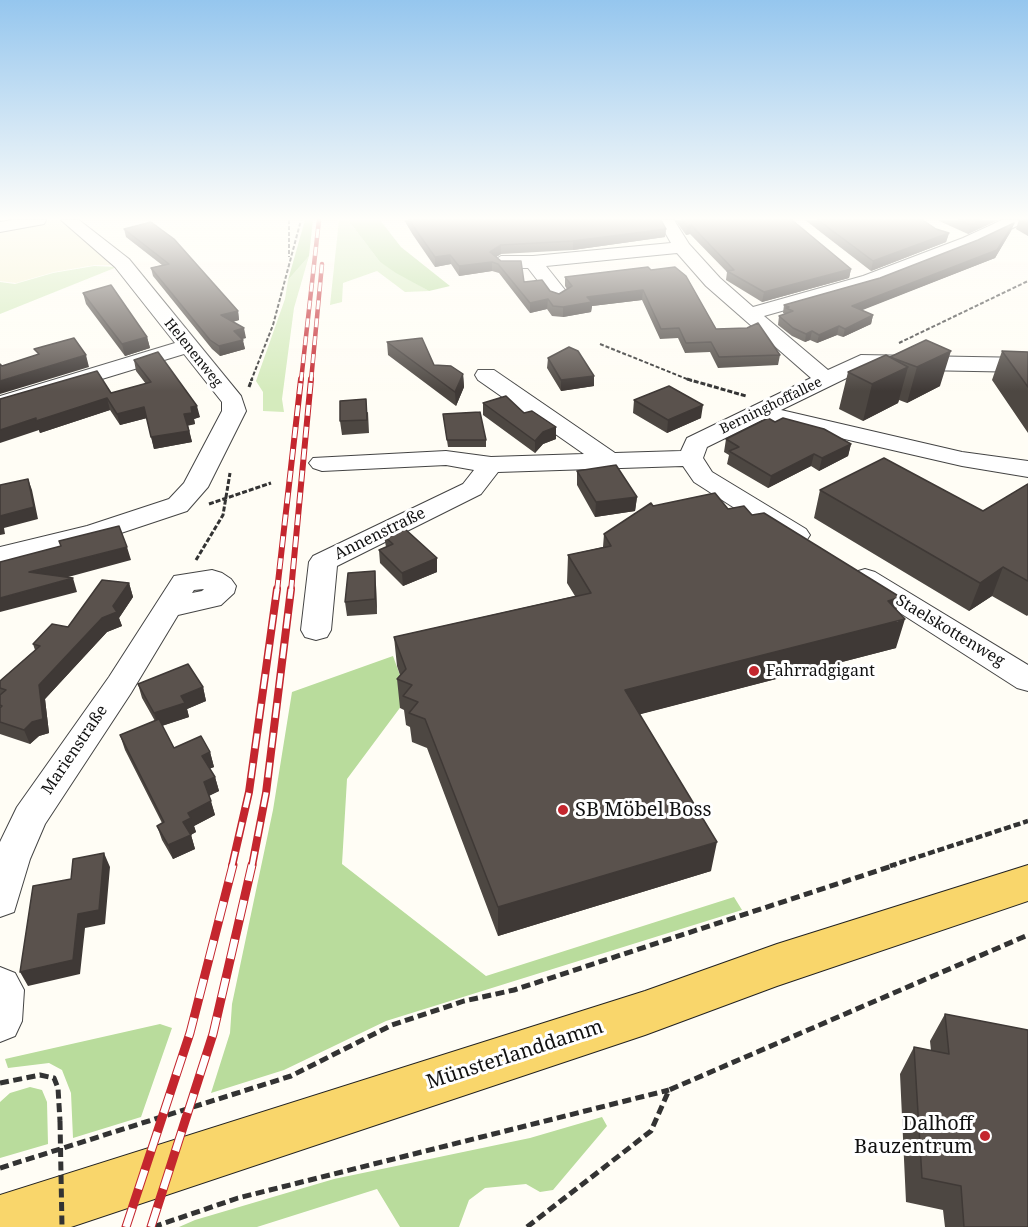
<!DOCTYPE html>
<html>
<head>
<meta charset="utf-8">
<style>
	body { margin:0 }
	canvas { display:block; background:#fffdf5 }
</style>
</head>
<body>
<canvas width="1028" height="1227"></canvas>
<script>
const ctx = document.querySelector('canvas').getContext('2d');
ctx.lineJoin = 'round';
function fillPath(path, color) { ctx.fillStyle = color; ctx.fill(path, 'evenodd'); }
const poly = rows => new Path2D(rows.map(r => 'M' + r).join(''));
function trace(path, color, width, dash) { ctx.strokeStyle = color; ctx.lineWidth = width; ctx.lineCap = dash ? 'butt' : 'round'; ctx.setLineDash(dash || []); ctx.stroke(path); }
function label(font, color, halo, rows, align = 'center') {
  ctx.font = font + ' "Noto Serif",serif'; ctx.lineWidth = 6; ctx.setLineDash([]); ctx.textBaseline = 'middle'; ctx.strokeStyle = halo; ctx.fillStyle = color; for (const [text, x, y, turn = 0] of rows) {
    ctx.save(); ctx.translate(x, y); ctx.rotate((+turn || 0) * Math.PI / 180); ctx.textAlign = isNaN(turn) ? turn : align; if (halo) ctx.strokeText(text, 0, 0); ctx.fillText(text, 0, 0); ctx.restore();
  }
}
fillPath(poly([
	[52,220,60,220,116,265,95,265,54,272,16,283,0,281,0,229]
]), '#f6f3d4');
fillPath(poly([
	[339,220,348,220,380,262,429,291,405,292,377,271,343,283,342,302,330,305],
	[309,256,294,308,282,399,284,412,263,411,263,392,256,381,285,299,288,280],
	[94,266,117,267,0,314,0,282,15,284,53,273]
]), '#d5ebbd');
fillPath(poly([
	[305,220,313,220,309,256,288,280],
	[348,220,380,220,401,247,450,286,429,291,396,273,380,262],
	[393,656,408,697,347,779,342,864,486,976,734,897,742,910,386,1021,284,1070,211,1093,230,1033,232,1004,273,810,292,692],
	[160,1024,172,1028,141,1117,73,1138,71,1093,62,1070,49,1063,8,1068,5,1059],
	[30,1087,42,1090,47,1102,48,1144,0,1158,0,1102,10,1093],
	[602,1117,607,1126,553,1190,540,1192,526,1184,485,1188,469,1200,459,1227,400,1227,377,1189,257,1227,179,1227,195,1220,334,1179,530,1138]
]), '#b9dc9c');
const minor = poly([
	[12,220,46,220,44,224,0,232,0,222,12,220],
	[61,220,79,220,129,259,241,396,246,411,208,487,187,511,106,538,0,565,0,547,87,526,169,499,184,483,222,411,222,402,184,354,0,410,0,396,175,343,115,267,61,220],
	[658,220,674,220,689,244,720,278,753,307,863,276,963,238,1002,220,1023,220,1021,224,975,246,877,284,764,316,828,370,861,355,1028,358,1028,372,865,369,781,410,962,452,1028,461,1028,477,962,466,762,420,707,447,703,458,712,472,806,529,810,535,806,541,796,543,786,541,694,482,683,466,498,472,481,494,337,566,331,630,327,637,316,640,305,637,301,630,309,562,313,556,463,484,474,470,446,465,322,471,313,468,309,463,313,458,446,451,491,457,584,454,478,380,475,375,478,370,494,370,615,453,681,451,687,438,811,378,706,286,677,253,546,266,569,295,559,301,552,299,528,268,501,268,492,262,501,256,533,256,671,243,658,220],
	[865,569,875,572,1028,665,1028,691,1017,688,855,584,851,578,855,572,865,569],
	[212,570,222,573,231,579,236,586,234,593,221,605,178,615,131,693,45,824,30,859,14,912,0,917,0,842,17,807,109,677,174,576,212,570],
	[204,589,202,591,192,593,194,590,204,589],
	[0,967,15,973,24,990,22,1021,15,1036,0,1042,0,967]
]);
const major = poly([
	[1028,865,1028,901,777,986,645,1035,71,1227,0,1227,0,1195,645,991,777,944,1028,865]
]);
trace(minor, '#444', 2);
trace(major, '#222', 2);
trace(poly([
	[289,220,289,257],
	[899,343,1028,281],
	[600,344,692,381],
	[251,381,273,325,301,220]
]), '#333', 2, [4, 2]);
trace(poly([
	[687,379,746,396],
	[249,387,252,379],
	[209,504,271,483],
	[196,560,223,515,230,473]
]), '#333', 3, [5, 2]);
trace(poly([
	[890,866,1028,821]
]), '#333', 4.5, [7, 3]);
trace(poly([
	[0,1083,40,1075,54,1078,58,1088,60,1121],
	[0,1168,291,1076,392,1025,464,1001,514,990,895,865],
	[153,1227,238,1198,669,1090],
	[527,1227,651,1131,669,1090,1028,935]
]), '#333', 5, [9, 4.5]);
fillPath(minor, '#fff');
fillPath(major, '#f9d66b');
const railFar3 = poly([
	[301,381,319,220],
	[311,381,322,264]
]);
const railFar2 = poly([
	[277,591,301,379],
	[291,591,311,379]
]);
const railFar1 = poly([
	[232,866,249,792,277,589],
	[252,866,266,793,291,589]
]);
const rail = poly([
	[126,1227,190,1033,233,865],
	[151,1227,213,1034,252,865]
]);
trace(railFar3, '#c4262e', 4.5);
trace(railFar2, '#c4262e', 6);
trace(railFar1, '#c4262e', 8);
trace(rail, '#c4262e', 9);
trace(railFar3, '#fff', 3, [9]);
trace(railFar2, '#fff', 4, [11]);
trace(railFar1, '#fff', 5, [15]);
trace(rail, '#fff', 7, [20]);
trace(poly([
	[60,1121,62,1227]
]), '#333', 5, [9, 4.5]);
fillPath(poly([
	[404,220,661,220,666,229,665,237,573,250,501,254,496,257,524,282,559,294,567,289,565,286,565,277,648,267,716,329,780,355,778,365,718,368,710,352,685,353,678,338,660,339,642,300,592,306,591,312,563,317,552,316,547,309,530,313,499,273,492,271,459,276,451,264,435,267,413,235],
	[675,220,792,220,851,269,849,278,762,302,726,280,727,272,690,234,686,235],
	[805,220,923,220,936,229,949,233,946,242,871,271],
	[937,220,998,220,968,234],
	[1019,220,1028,220,1028,236,1016,229],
	[1014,223,1011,231,995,258,861,310,873,315,871,324,843,337,837,335,817,343,810,340,805,342,792,336,778,325,779,316,785,314,783,313,784,305,880,278,978,240],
	[124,229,238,311,239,320,233,322,246,338,242,339,245,349,220,356,212,349,153,276,151,268,162,265,126,237],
	[83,293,147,337,150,348,125,356,86,304],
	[926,340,940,386,907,403,899,400,898,403,863,421,839,409,848,372,890,357],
	[387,342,434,365,463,374,464,387,456,406,388,355],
	[1002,351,1028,352,1028,433,992,380],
	[548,358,594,376,594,386,561,391,547,368],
	[134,360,200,417,194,419,195,424,188,425,192,442,154,449,147,418,120,425,110,410,40,433,39,430,111,393,146,384,136,371],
	[634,400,701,418,667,433,633,413],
	[483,403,524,413,556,439,543,444,535,453,483,415],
	[368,412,369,433,342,435,340,421],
	[443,414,486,440,486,447,448,447],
	[775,422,851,444,848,456,819,471,811,466,768,488,727,464,729,455,724,452,726,439],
	[577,471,637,497,635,511,595,517,577,485],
	[1028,484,1028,615,1027,616,992,596,969,611,814,518,820,490,983,511],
	[653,506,728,509,752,515,900,597,896,610,896,648,640,714,711,871,498,936,427,748,412,742,410,727,406,725,404,710,400,708,397,679,400,675,397,666,394,637,575,596,567,583,568,555,603,547,604,534],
	[384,536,437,558,437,572,403,586,380,563,379,550,386,547],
	[129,583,133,597,119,618,122,626,107,632,45,699,49,733,39,736,30,744,0,734,0,681,35,650,33,644,68,627],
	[376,585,377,614,347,616,345,602],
	[138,684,203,687,206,701,187,709,189,717,162,726,174,748,210,752,214,767,209,769,215,777,219,791,209,796,215,815,194,826,196,832,191,835,195,849,173,859,162,840,157,826,162,823,125,750,120,735,155,721,142,698],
	[945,1014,1028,1227,945,1227,943,1210,906,1202,900,1074,914,1047,931,1051,930,1041]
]), '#4d4742');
fillPath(poly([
	[981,220,998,220,968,234,971,225],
	[1014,223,1011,231,995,258,850,315,852,306],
	[691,225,690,234,686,235,687,226],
	[666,229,665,237,573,250,573,241],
	[949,233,946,242,871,271,873,261],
	[501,245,501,254,490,261,490,252],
	[450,255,451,264,435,267,435,257],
	[492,262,492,271,459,276,459,266],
	[851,269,849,278,762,302,764,292],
	[643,290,642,300,592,306,591,312,563,317,563,307,587,297],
	[548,299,547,309,530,313,530,303],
	[238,311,239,320,223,324,221,315],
	[873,315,871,324,843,337,845,329],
	[839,326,837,335,817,343,819,335],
	[244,328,246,338,236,340,234,331],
	[812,331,810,340,805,342,806,334],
	[147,337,150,348,125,356,122,344],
	[243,340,245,349,220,356,219,346],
	[951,351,940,386,907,403,917,367],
	[86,355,89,367,0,394,0,381],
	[908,367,898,403,863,421,872,384],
	[463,374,464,387,456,406,455,392],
	[594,376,594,386,561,391,561,380],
	[107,398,110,410,40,433,39,430,0,443,0,430,36,418],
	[703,405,701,418,667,433,668,420],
	[197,406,200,417,194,419,195,424,187,426,184,414,191,407],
	[144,407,147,418,120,425,117,414],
	[556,427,556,439,543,444,535,453,535,441,543,432],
	[189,431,192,442,154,449,151,437],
	[851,444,848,456,819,471,822,458],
	[814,454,811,466,768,488,771,476],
	[28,479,32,490,38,519,4,528,5,534,0,535,0,516],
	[637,497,635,511,595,517,596,502],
	[127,547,131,560,35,586,29,572],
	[437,558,437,572,403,586,402,573],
	[1003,567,992,596,969,611,980,583],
	[375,571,376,585,377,614,375,599],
	[73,578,77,592,0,612,0,598],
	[129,583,133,597,119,618,122,626,107,632,45,699,49,733,39,736,30,744,24,730,39,685,113,606],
	[900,597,892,623,905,619,896,648,622,719,625,690],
	[203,687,206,701,187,709,189,717,158,727,154,713,181,696],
	[210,752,214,767,206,770,202,756],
	[215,777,219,791,208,796,204,782],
	[211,801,215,815,194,826,196,832,188,836,183,822,188,813],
	[191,835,195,849,173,859,168,845],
	[717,842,711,871,498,936,498,907],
	[104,853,110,867,105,924,85,928,80,974,28,986,20,972,78,914]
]), '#3f3936');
const building = poly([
	[409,220,661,220,666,229,573,241,501,245,490,252,501,261,521,261,524,282,542,280,550,291,559,294,572,286,565,277,648,267,651,270,675,267,686,276,716,329,747,328,758,323,780,355,719,357,711,342,686,343,679,328,661,329,643,290,587,297,592,302,563,307,553,306,548,299,530,303,498,264,492,262,459,266,450,255,435,257,409,220],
	[682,220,792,220,851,269,764,292,727,271,734,270,691,225,687,226,682,220],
	[818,220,923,220,936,229,949,233,873,261,818,220],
	[959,220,981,220,971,225,959,220],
	[1019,220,1028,220,1028,225,1019,220],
	[151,222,174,239,238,311,221,315,244,328,234,331,243,340,219,346,210,340,151,268,169,264,124,229,151,222],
	[1014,223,997,250,852,306,873,315,845,329,839,326,819,335,812,331,806,334,793,328,779,316,793,311,786,308,789,307,784,305,880,278,978,240,1014,223],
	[111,285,147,337,122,344,83,293,111,285],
	[74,338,86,355,0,381,0,364,2,366,39,354,34,349,74,338],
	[422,338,434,365,451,366,463,374,455,392,387,342,422,338],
	[926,340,951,351,917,367,890,357,926,340],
	[569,347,578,351,594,376,561,380,548,358,569,347],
	[1002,351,1028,352,1028,387,1002,351],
	[158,352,197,406,191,407,192,413,184,414,189,431,151,437,144,407,117,414,107,398,36,421,36,418,0,430,0,399,97,371,111,393,151,382,134,360,158,352],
	[886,355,908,367,872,384,848,372,886,355],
	[669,386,703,405,668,420,634,400,669,386],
	[506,396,524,413,532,411,556,427,543,432,535,441,483,403,506,396],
	[366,399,367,420,340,421,340,401,366,399],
	[480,412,486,440,447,440,443,414,480,412],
	[768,418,775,422,783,418,824,429,851,444,822,458,814,454,771,476,729,451,739,447,726,439,768,418],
	[884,458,983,511,1028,484,1028,581,1003,567,980,583,820,490,884,458],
	[616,465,637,497,596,502,577,471,616,465],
	[28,479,34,507,0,516,0,485,28,479],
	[715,493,728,509,744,506,752,515,764,513,900,597,888,601,905,619,625,690,717,842,498,907,425,719,409,713,418,702,403,696,412,685,397,679,406,669,394,637,591,593,568,555,611,546,604,534,651,503,653,506,715,493],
	[119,526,127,547,29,572,73,578,0,598,0,562,61,546,59,541,119,526],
	[404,528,437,558,402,573,379,550,393,544,384,536,404,528],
	[375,571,375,599,345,602,348,573,375,571],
	[102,580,129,583,113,606,117,612,102,618,39,685,43,719,32,722,24,730,0,722,0,708,2,706,0,705,0,695,6,690,0,688,0,681,40,646,33,644,52,624,68,627,102,580],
	[188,664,203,687,181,696,185,703,154,713,138,684,188,664],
	[159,719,174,748,201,736,210,752,202,756,215,777,204,782,211,801,188,813,191,818,183,822,191,835,168,845,157,826,164,822,120,735,159,719],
	[104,853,99,910,78,914,73,960,20,972,33,886,71,879,73,859,104,853],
	[945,1014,1028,1030,1028,1227,964,1227,961,1186,922,1178,914,1047,949,1054,945,1014]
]);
fillPath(building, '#5a524d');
trace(building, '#3f3936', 1.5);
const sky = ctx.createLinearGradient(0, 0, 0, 391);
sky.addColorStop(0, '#95c6ee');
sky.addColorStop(0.56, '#fffefa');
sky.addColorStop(1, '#fffefa00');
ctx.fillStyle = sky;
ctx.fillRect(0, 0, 1028, 391);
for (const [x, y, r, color] of [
	[754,671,6,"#c4262e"],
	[563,810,6,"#c4262e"],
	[985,1136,6,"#c4262e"]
]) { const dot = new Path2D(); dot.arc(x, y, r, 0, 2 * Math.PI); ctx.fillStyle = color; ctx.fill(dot); trace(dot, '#fff', 2); }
label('14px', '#111', '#fff', [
	["Helenenweg",193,353,51],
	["Berninghoffallee",771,406,-26]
]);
label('16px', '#111', '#fff', [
	["Annenstraße",380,534,-26],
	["Staelskottenweg",950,631,31],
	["Marienstraße",75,750,-56]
]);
label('16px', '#111', '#fff', [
	["Fahrradgigant",766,671]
], 'left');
label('20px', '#111', '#fff', [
	["SB Möbel Boss",575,810],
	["Dalhoff",973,1124,"right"],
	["Bauzentrum",973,1147,"right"]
], 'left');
label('20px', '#111', '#fff', [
	["Münsterlanddamm",515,1055,-18]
]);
</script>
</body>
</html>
